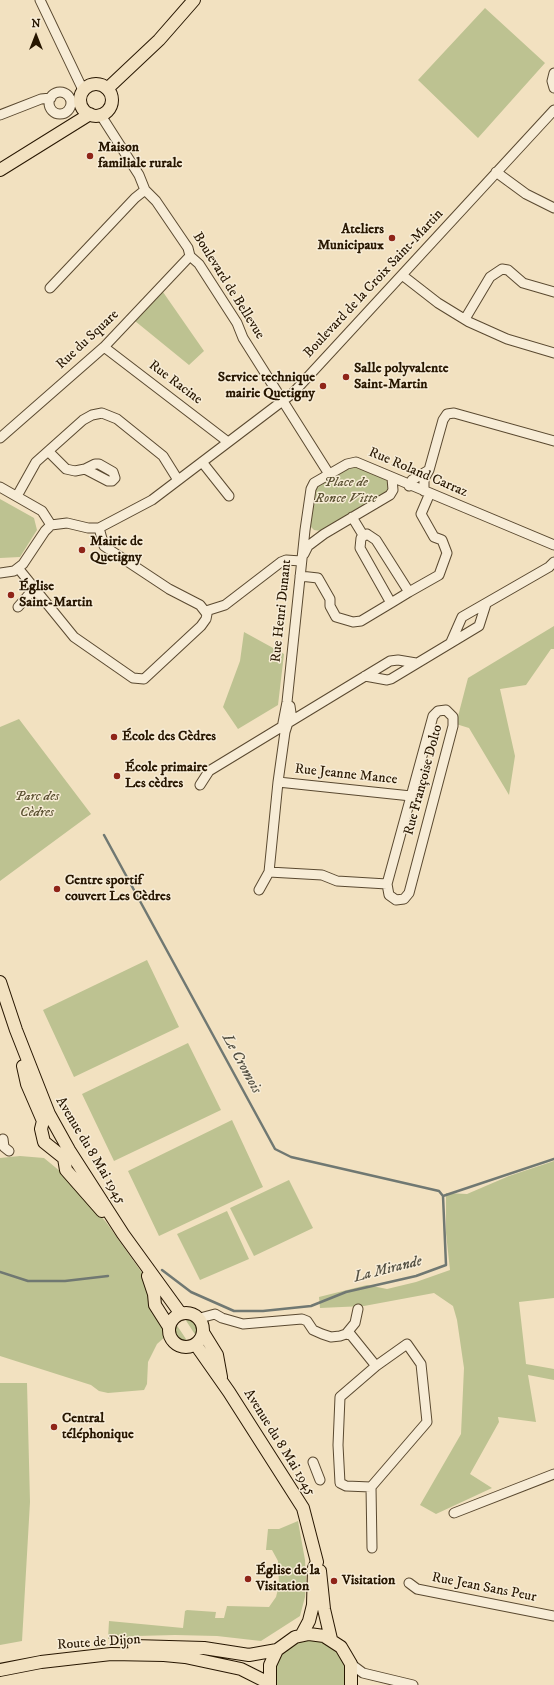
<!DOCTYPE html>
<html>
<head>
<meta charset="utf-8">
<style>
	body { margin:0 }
	#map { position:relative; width:554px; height:1685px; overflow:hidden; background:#f2e1c0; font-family:"IM FELL DW Pica",serif }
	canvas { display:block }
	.north { position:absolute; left:16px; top:16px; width:40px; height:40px; -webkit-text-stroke:3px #f7ecd6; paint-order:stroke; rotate:0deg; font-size:11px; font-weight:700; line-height:16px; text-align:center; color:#271600 }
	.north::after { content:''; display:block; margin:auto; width:14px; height:18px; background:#271600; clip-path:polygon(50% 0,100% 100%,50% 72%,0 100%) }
</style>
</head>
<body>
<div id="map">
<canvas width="554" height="1685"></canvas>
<div class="north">N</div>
</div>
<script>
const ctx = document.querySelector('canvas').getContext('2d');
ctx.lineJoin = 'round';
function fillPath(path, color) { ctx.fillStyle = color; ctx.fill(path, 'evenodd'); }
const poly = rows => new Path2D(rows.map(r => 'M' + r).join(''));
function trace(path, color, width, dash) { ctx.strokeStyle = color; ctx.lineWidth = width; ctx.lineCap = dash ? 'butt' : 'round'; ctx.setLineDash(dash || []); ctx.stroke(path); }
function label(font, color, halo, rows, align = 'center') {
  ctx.font = font + ' "IM FELL DW Pica",serif'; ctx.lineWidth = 3; ctx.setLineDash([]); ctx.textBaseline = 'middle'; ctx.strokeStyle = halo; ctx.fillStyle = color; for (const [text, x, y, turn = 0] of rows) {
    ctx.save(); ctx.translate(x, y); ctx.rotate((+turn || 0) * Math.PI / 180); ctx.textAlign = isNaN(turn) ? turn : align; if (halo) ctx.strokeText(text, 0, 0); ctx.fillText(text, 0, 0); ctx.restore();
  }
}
fillPath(poly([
	[485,8,545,63,478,138,418,80],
	[163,292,204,351,189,365,135,321],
	[351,464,387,478,390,485,387,492,321,531,314,530,310,526,315,485],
	[0,499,34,518,37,530,20,557,0,558],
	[554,626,554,649,551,649,526,685,500,689,515,756,509,795,469,728,456,724,468,678],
	[244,632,284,654,278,705,238,729,223,707,240,661],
	[19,719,91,814,0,881,0,727],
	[147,960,179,1027,74,1077,43,1010],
	[188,1043,221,1110,114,1161,82,1094],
	[232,1120,263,1187,159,1236,128,1171],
	[20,1156,44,1158,61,1172,106,1222,145,1277,166,1330,166,1336,157,1344,148,1362,147,1384,144,1390,108,1393,99,1391,91,1385,0,1356,0,1158],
	[554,1161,554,1298,519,1302,526,1364,554,1369,554,1380,528,1375,536,1422,498,1417,499,1422,470,1474,492,1488,436,1514,420,1505,461,1434,464,1368,457,1320,453,1306,434,1293,364,1306,320,1308,319,1297,367,1285,387,1289,416,1282,450,1270,446,1233,446,1193,467,1194,509,1176],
	[289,1180,313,1228,254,1256,230,1208],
	[227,1211,249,1259,200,1280,177,1234],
	[185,1319,192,1319,199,1328,196,1336],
	[176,1324,188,1342,181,1341,175,1336],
	[0,1383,27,1383,30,1502,22,1641,0,1645],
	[298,1521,305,1560,306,1578,305,1597,300,1616,261,1641,217,1636,175,1635,137,1636,108,1639,109,1621,183,1628,185,1611,187,1610,216,1612,215,1618,224,1618,227,1606,269,1607,276,1597,279,1585,278,1561,272,1550,266,1550,268,1529,279,1529],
	[315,1639,334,1647,345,1664,346,1685,275,1685,276,1660,290,1644]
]), '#bdc291');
trace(poly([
	[104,835,275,1149,291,1157,439,1191,443,1196],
	[162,1270,191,1292,234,1311,263,1311,311,1306,346,1292,416,1276,446,1265,443,1196,554,1159],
	[0,1272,28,1281,65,1281,108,1276]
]), '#707872', 2.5);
const minor = poly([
	[40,0,83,90],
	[554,73,552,81,554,88],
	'49 103a11 11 0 1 1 22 0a11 11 0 1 1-22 0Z',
	[100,114,139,175,145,190,156,201,188,248,190,256,199,264,237,323,243,338,329,474],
	[0,115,41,99,51,98],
	[496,172,526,194,554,208],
	[402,275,438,303,469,322,507,339,554,353],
	[50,288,135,198,145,190],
	[465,319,490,277,502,269,508,270,523,283,554,292],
	[104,347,228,442],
	[0,438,104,347,190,256],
	[49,452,66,469,75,471,85,469,95,464,99,464,113,472,115,478,112,481,108,481,85,469],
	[202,462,229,496],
	[409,486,412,480,429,470],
	[0,487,42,511,51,525],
	[424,491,424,479,429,470,443,420,447,414,454,413,554,441],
	[17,496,36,462,83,420,92,415,102,413,117,419,163,456,178,480],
	[352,517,363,535],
	[367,534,376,540,409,592,391,603,360,548,361,538,367,534],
	[304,554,308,546,324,534,390,495,393,490,392,478],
	[18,568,74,637,133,678,144,679,201,626,206,619,207,614,200,605,169,589,104,546,99,528],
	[0,573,14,571,23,564,45,531,51,525,67,523,88,528,99,528,152,500,293,393,554,110],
	[300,576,318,578,330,599,330,606,336,617,353,622,361,621,391,603],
	[409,592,439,575,447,553,442,540,434,537,421,514,430,493],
	[18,607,31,592,29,582],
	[206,611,225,605,281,562,286,560,301,561],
	[451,642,462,617,549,567,554,562],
	[365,676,387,680,391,679,479,626,486,604],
	[446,710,453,717,453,726,409,893,404,899,396,900,389,895,387,884,433,716,438,711,446,710],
	[282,728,287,702,305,530,311,489,314,483,347,464,356,462,554,545],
	[278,782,411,796],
	[200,785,209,771,390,661,398,660,416,663],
	[269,872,322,875,337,881,387,884],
	[259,890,269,872,278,782,285,732,291,713,290,706],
	[3,1139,4,1147,9,1151],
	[200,1318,215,1314,222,1318,243,1324,302,1319,307,1321,313,1330,322,1334,331,1337,340,1336,346,1334,355,1323,358,1309],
	[346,1334,351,1335,376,1366],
	[313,1462,320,1480],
	[371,1487,427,1422,421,1364,407,1344,376,1366,340,1397,338,1445,340,1483,346,1486,371,1487,372,1548],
	[454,1513,554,1474],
	[409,1583,417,1589,554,1616],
	[351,1664,363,1673,413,1685]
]);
const major = poly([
	'80 100a16 16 0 1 1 32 0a16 16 0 1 1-32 0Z',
	[107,89,159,40,194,0],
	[0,170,90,114],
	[0,982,16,1030,49,1114,69,1150,123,1234,181,1314],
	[23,1066,27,1084,43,1121],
	[43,1121,41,1129,44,1142,64,1158,66,1170,102,1211],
	[148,1276,154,1294,155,1305,169,1327],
	'169 1330a17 17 0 1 1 34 0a17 17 0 1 1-34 0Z',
	[204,1334,217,1355,221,1377],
	[196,1345,229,1392,303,1508,317,1562,314,1568,313,1605,309,1621,302,1634],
	[320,1571,324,1609,331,1639],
	[134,1646,204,1648,249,1655,277,1650],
	[0,1670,41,1662,111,1654,164,1655,185,1657,241,1669,269,1683],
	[270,1685,270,1665,277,1650,295,1637,309,1634,324,1636,341,1647,351,1664,351,1685]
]);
trace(minor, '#5a4930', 11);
trace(major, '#271600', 14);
trace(minor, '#f7ecd6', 9);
trace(major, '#f2e1c0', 12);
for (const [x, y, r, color] of [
	[90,156,4,"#8f2418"],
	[392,238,4,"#8f2418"],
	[346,377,4,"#8f2418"],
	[323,386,4,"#8f2418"],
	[82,550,4,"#8f2418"],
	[11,595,4,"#8f2418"],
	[114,737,4,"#8f2418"],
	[117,776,4,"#8f2418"],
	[57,889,4,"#8f2418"],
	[54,1427,4,"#8f2418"],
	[248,1579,4,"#8f2418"],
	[334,1581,4,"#8f2418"]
]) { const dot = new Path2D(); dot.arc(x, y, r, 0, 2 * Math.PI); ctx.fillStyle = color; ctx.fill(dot); trace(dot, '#f7ecd6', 1.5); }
label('bold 14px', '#271600', '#f7ecd6', [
	["Maison",98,148],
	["familiale rurale",98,164],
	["Ateliers",384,230,"right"],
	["Municipaux",384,246,"right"],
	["Salle polyvalente",354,369],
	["Saint-Martin",354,385],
	["Service technique",315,378,"right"],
	["mairie Quetigny",315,394,"right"],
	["Mairie de",90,542],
	["Quetigny",90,558],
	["Église",19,587],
	["Saint-Martin",19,603],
	["École des Cèdres",122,737],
	["École primaire",125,768],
	["Les cèdres",125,784],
	["Centre sportif",65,881],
	["couvert Les Cèdres",65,897],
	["Central",62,1419],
	["téléphonique",62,1435],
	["Église de la",256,1571],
	["Visitation",256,1587],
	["Visitation",342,1581]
], 'left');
label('14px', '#271600', '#f7ecd6', [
	["Boulevard de la Croix Saint-Martin",374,284,-47],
	["Boulevard de Bellevue",228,286,58],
	["Rue du Square",88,340,-43],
	["Rue Racine",175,383,37],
	["Rue Roland Carraz",418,473,23],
	["Rue Henri Dunant",282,611,-84],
	["Rue Jeanne Mance",346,775,6],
	["Rue Françoise Dolto",424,780,-75],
	["Avenue du 8 Mai 1945",90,1151,59],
	["Avenue du 8 Mai 1945",279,1443,58],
	["Rue Jean Sans Peur",484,1588,11],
	["Route de Dijon",99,1643,-4]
]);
label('italic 14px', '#5c5233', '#f7ecd6', [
	["Place de",346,483],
	["Ronce Vitte",346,499],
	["Parc des",37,797],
	["Cèdres",37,813]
]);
label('italic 15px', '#524f42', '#f7ecd6', [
	["Le Cromois",241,1064,61],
	["La Mirande",388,1270,-14]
]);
</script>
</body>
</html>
